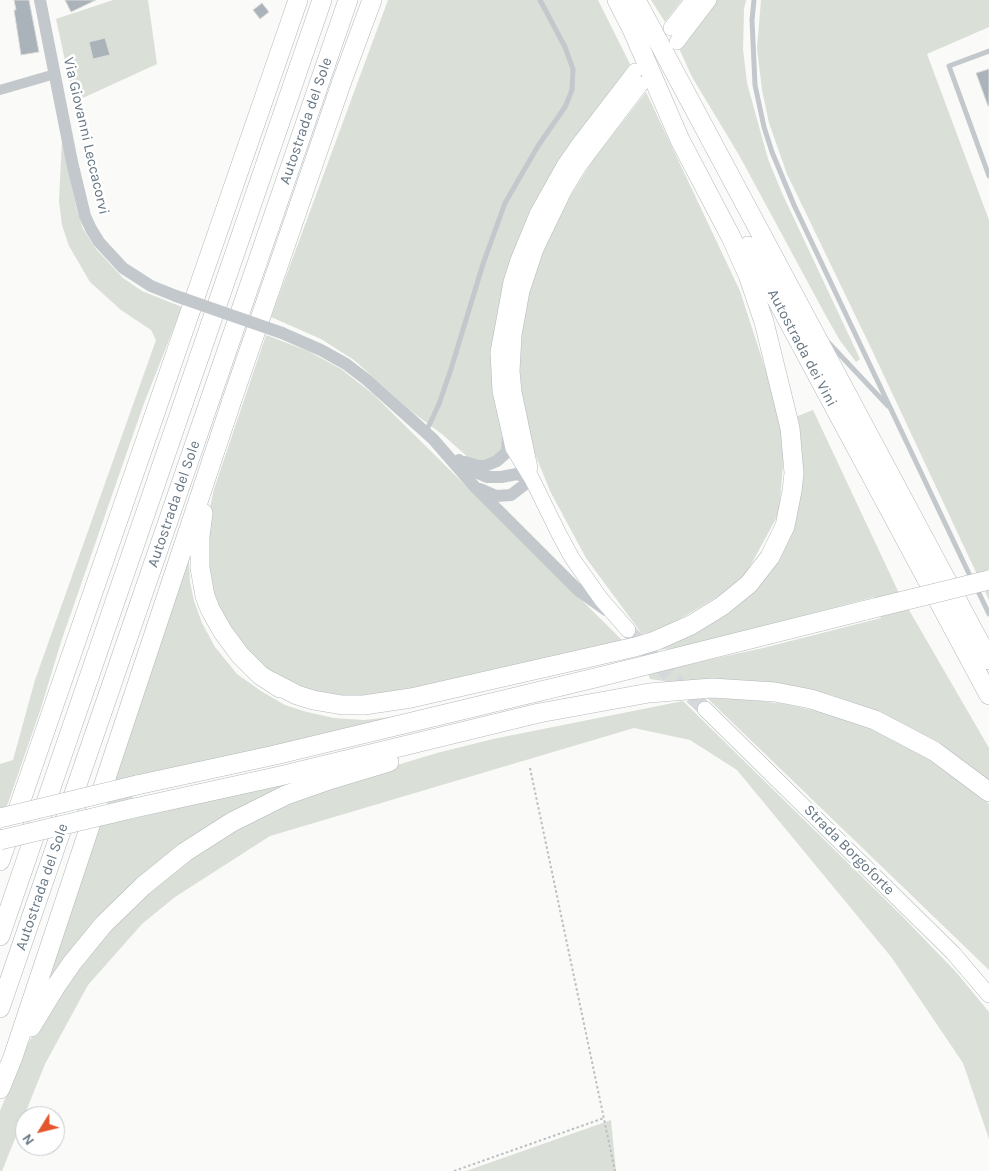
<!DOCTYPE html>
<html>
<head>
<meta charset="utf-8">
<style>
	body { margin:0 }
	#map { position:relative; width:989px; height:1171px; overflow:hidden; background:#fafaf8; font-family:Karla,sans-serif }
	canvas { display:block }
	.north { position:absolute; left:15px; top:1106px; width:50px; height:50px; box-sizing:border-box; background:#fff; border:1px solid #c1c8cd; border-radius:50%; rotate:234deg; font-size:14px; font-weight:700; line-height:20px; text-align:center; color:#657683 }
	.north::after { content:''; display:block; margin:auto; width:18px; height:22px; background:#e4572e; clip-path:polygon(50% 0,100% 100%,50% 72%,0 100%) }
</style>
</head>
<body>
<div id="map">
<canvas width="989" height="1171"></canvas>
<div class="north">N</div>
</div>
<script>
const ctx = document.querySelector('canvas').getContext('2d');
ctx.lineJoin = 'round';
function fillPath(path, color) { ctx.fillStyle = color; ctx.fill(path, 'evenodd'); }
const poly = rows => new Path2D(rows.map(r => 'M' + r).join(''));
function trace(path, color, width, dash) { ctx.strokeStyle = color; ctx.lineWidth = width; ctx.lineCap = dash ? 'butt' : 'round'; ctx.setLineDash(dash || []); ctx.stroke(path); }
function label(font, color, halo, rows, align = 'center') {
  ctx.font = font + ' Karla,sans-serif'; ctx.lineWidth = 5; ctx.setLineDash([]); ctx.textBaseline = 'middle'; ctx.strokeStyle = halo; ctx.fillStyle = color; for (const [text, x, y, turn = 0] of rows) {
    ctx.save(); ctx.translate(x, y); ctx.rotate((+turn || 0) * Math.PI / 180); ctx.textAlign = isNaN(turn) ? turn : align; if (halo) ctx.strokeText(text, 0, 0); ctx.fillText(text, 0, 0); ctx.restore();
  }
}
fillPath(poly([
	[113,0,148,0,157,64,74,102,56,19],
	[388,0,598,0,630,64,537,200,505,439,504,445,498,454,485,461,471,460,443,435,411,411,354,360,321,339,271,317],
	[651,0,682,0,665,22],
	[713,0,746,0,744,9,743,49,747,83,768,159,782,193,860,359,856,362,839,339,826,316,739,155,692,77,678,46],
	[761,0,989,0,989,27,927,54,989,220,989,600,871,348,787,174,769,123,762,90,757,48],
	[646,92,740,291,776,402,785,441,779,513,741,583,661,630,642,634,586,558,550,491,535,454,525,415,519,383,518,344,524,308,534,272,549,234,571,195,593,160],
	[62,140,77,210,83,229,96,249,123,278,142,291,182,307,143,406,61,642,40,711,0,826,0,764,13,760,35,680,156,340,151,330,121,310,90,282,69,246,62,225,59,201],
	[266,335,308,351,341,369,373,394,623,641,377,697,355,699,307,691,259,665,223,623,207,581,208,516,214,489],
	[813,410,898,591,989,748,989,781,939,743,898,721,863,706,831,695,795,687,675,683,650,679,648,673,763,648,881,618,874,597,682,648,640,651,691,632,781,549,793,418],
	[191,549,189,561,190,582,194,601,202,623,215,647,237,674,261,691,285,705,307,712,334,718,364,720,400,716,189,766,138,775,127,820,323,774,217,822,45,990,76,879],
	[707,698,744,699,785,704,830,714,874,730,914,749,983,798,989,804,989,970],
	[683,701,902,916,956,972,989,1012,989,1139,963,1063,892,958,737,770,690,740,634,728,270,836,175,897,142,924,88,985,45,1064,2,1171,0,1171,0,1111,26,1047,60,989,140,896,219,837,277,807,381,770,437,753,493,739],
	[611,1120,616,1171,466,1171]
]), '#dadfd7');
const building = poly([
	[14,0,29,0,39,52,21,55,14,10,16,10,14,0],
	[65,0,96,0,71,12,65,0],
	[262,3,269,12,260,19,253,10,262,3],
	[105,38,110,55,93,59,89,42,105,38],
	[989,69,989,106,988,106,976,73,989,69]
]);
fillPath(building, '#aab3b9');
trace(building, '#dcdcda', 1);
trace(poly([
	[628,630,668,674,705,709]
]), '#d5d9db', 15, [15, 8]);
const secondary = poly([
	[671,28,693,0],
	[677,42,709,0],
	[530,468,514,392,512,371,514,335,522,291,536,249,565,189,579,166,641,84],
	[628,630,601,599,572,558,559,534,532,479,513,448,500,391,498,352,511,282,518,260,537,214,565,164,579,144,635,71],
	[705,709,953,953,989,995]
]);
const motorway = poly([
	[617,0,637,39],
	[636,0,989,660],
	[748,246,989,695],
	[203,513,200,536,200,568,205,596,210,609,223,632,240,655,260,675,280,688],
	[270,681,297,695,313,700,342,705,364,705,411,698,635,647,655,641,691,625,722,606,749,584,770,557,785,526,792,491,794,473,790,428,764,322,748,275,731,237,680,140,632,29],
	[137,785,275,755,599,677,866,610],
	[130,809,280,776,539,713,649,693,712,688,775,692,811,699,875,720,934,751,989,792],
	[0,861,298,0],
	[0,936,322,0],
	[0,1008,348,0],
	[31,1027,56,986,72,963,103,925,143,886,185,852,232,822,286,795,326,781,389,762],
	[0,1089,13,1057,232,400,342,81,372,0]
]);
trace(secondary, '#b3babf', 16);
trace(motorway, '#b4b9bd', 20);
trace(poly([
	[530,768,615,1171],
	[454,1171,604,1118]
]), '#bbbfc2', 2, [2.5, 2.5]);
trace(poly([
	[754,0,752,20,755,85,764,127,772,152,794,205,972,580],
	[989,51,949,66,989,176],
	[827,341,888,406],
	[426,432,439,404,451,369,483,264,505,203,538,146,565,107,572,90,573,69,565,47,540,0],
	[976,587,989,614]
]), '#c3c8cc', 5);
trace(poly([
	[0,90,55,74]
]), '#c3c8cc', 10);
trace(poly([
	[40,0,72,162,85,216,91,229,99,242,123,268,151,286,176,296],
	[282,333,321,350,346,364,367,380,433,439,474,486,578,590,606,610],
	[459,460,471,470,487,477,501,477,517,474,532,479,511,495,496,496,480,489],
	[465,462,478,466,485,466,497,461,507,452,508,437]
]), '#c3c8cc', 12);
trace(secondary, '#fff', 15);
trace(motorway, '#fff', 19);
const motorwayBridge = poly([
	[866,610,989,580],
	[0,818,137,785],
	[0,840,130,809]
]);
trace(motorwayBridge, '#b4b9bd', 20, []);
trace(poly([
	[176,296,282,333]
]), '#c3c8cc', 12);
trace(motorwayBridge, '#fff', 19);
label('15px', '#657683', '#fff', [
	["Autostrada del Sole",306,121,-71],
	["Via Giovanni Leccacorvi",86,136,77],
	["Autostrada dei Vini",802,348,62],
	["Autostrada del Sole",174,504,-71],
	["Strada Borgoforte",849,850,45],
	["Autostrada del Sole",42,887,-71]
]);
</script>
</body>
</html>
